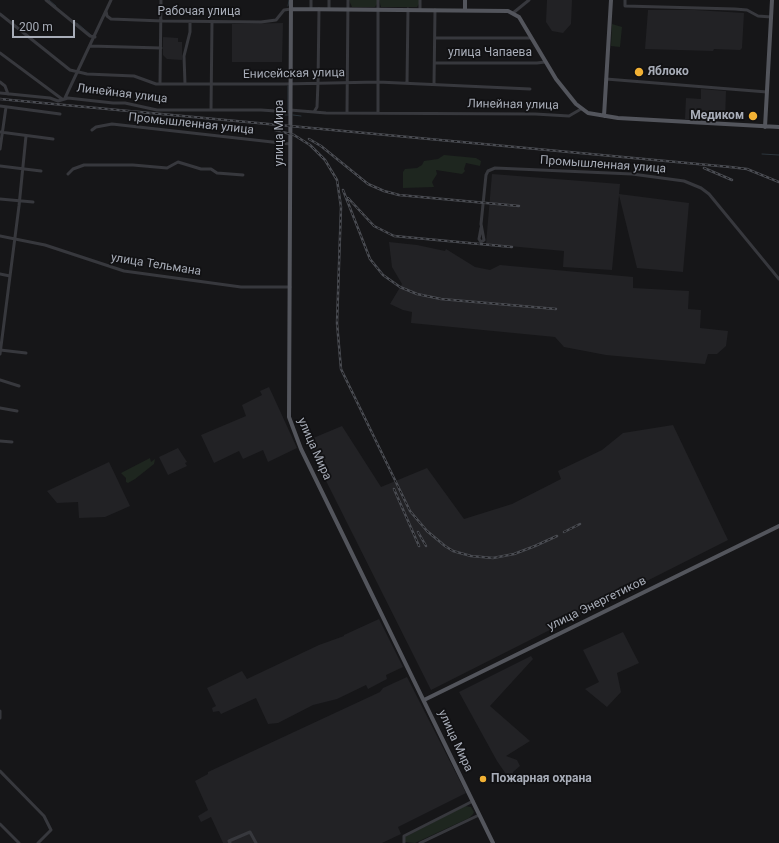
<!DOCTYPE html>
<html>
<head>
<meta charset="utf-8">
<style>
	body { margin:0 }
	#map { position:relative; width:779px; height:843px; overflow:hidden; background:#161618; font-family:Roboto,sans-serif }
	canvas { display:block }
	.scale { position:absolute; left:12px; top:20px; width:63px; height:18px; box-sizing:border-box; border:2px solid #a8adb8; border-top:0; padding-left:5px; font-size:12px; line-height:14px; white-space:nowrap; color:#a8adb8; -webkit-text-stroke:3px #111113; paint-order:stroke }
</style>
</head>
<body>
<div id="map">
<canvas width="779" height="843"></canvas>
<div class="scale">200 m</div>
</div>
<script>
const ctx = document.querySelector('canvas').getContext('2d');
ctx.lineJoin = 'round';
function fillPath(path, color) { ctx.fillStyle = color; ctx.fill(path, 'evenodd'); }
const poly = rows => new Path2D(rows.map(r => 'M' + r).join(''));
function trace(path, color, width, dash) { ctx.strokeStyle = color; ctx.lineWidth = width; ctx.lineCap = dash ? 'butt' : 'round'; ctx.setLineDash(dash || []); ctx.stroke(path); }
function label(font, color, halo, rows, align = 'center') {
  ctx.font = font + ' Roboto,sans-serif'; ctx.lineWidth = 3.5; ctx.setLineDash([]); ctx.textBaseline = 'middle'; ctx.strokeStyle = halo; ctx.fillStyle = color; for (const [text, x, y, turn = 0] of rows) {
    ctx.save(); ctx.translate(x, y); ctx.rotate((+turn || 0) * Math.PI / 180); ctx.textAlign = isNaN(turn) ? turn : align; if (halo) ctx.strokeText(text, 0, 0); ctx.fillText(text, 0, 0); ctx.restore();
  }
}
fillPath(poly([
	[547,0,572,0,571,24,563,33,552,31,546,22],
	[648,10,695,10,744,13,742,48,740,50,714,49,713,51,645,49],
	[283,23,282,62,232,62,232,24],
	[163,37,178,38,178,42,182,42,182,60,167,59,163,55],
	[701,89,726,91,725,121,685,119,686,98,701,99],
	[492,174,620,184,619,194,689,203,683,272,637,268,619,195,612,270,563,267,564,251,486,244],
	[389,242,417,245,445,251,446,249,475,267,490,270,500,265,633,277,633,288,689,291,688,309,701,310,700,328,728,331,726,346,717,354,708,354,705,364,606,355,564,347,555,337,411,323,412,312,403,310,390,304,402,284,392,267],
	[269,387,297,448,268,462,263,450,243,459,239,451,214,463,201,435,246,416,242,405,262,395,260,391],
	[673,425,728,540,431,690,306,441,342,426,381,487,427,468,464,519,512,504,561,479,558,471,602,450,623,433],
	[178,448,187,462,185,463,187,466,168,475,159,457],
	[109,462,130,506,105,517,79,518,78,502,57,503,47,491],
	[379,619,403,667,386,675,387,679,368,689,366,685,337,699,313,705,278,723,268,724,256,698,221,714,219,711,213,712,212,708,216,706,207,688,242,671,247,679,319,645,344,636,344,635],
	[623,632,639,663,617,673,621,692,607,707,585,689,599,682,583,650],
	[531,656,533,659,490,706,530,741,506,756,517,760,520,766,513,772,513,774,508,777,497,761,459,692],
	[407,677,466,793,398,827,401,834,382,843,223,843,211,817,201,822,198,816,208,810,195,781,208,774,208,772,380,692,383,688]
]), '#222225');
fillPath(poly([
	[349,0,377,0,377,4,375,7,352,7],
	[379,0,419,0,419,4,417,7,381,7],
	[612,24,622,27,620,47,611,46],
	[444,155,476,158,481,161,480,166,466,163,464,169,465,171,462,174,436,170,437,174,432,182,434,187,403,188,403,172,405,169,417,168,422,165,424,161,438,159],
	[150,458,151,462,155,459,154,464,135,479,128,483,126,482,126,478,121,473],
	[465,806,471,807,474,812,473,814,469,818,415,843,405,842,405,837]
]), '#1e261f');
trace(poly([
	[49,0,56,6],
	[288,6,289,0],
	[77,23,91,35],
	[288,110,288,86],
	[280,115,289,115],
	[293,115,301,116],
	[762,154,779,155]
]), '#2c353c', 1);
trace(poly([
	[46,0,90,36,95,37],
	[311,0,311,9],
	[378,0,378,113],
	[625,0,625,6,735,9,747,10,758,16,771,17],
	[329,9,329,0],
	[420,9,420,0],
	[106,11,107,16,111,19,163,21,261,22,276,20,284,10,291,9],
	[513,13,529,0],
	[0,14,70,70,87,74,134,76,156,84,284,84,378,82,530,89],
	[435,38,531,38],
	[90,46,161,48],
	[0,53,62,99],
	[435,63,537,63,545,62],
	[606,79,767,92],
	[0,82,5,86,8,94],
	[407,83,408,9],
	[160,84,161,0],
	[185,84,184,56,190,32,190,22],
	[434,84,435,10],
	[0,93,50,98,58,101,68,98,113,103,125,103,157,110,261,110,290,112],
	[65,98,111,0],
	[0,106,60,114],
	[211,110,212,22],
	[290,110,326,113,535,114,569,116,581,109],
	[314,112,317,107,318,83,319,9],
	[347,113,348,0],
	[92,130,96,127,112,124,290,144],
	[0,132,53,139],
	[0,149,6,107],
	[0,166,41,171],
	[68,174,73,169,84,165,133,165,167,168,178,162,201,169,211,169,217,173,243,175],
	[0,199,33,202],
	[481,228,479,239,481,242,484,240,481,224,486,175,488,171,495,168,632,174,684,181,701,188,709,194,779,279],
	[0,236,45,245,124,271,241,287,290,287],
	[0,274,10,276],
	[0,350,26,353],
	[0,354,19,206,26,136],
	[0,380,19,386],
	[0,408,17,411],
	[0,441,12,442],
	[0,711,0,718],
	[0,771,44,816,51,830,38,843],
	[0,824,19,843],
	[230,843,229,841,250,832,256,843],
	[404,843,404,836,473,801],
	[420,843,479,815]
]), '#37383d', 3);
trace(poly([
	[291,0,289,417,301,449,493,843],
	[291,9,508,11,519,17,556,79,576,104,588,113,618,118,779,127],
	[465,9,465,0],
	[604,116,611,0],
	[765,127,772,0],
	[424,700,779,526]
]), '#53555c', 4);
const rail = poly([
	[0,99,730,167,747,169,779,182],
	[275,130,294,135,310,145,325,160,337,180,341,207,337,323,341,369,410,511,427,531,445,546,453,551,471,556,493,558,514,554,535,546,557,536],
	[309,139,321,146,368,184,384,191,399,195,519,206],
	[704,168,732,180],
	[343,190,370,259,383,275,400,287,417,294,441,299,556,309],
	[348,198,374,226,394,236,512,247],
	[394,489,419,546],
	[418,532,426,546],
	[564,532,580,524]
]);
trace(rail, '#4a4c52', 2.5);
trace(rail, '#111113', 1, [3]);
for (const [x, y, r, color] of [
	[639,72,5,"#f2b134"],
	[753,116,5,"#f2b134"],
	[483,779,4,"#f2b134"]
]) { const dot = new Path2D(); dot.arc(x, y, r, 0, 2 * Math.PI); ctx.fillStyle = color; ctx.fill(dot); trace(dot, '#111113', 1.5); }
label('12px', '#a8adb8', '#111113', [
	["Рабочая улица",199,12],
	["улица Чапаева",490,53],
	["Енисейская улица",294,74,-1],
	["Линейная улица",122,94,7],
	["Линейная улица",513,105,1],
	["Промышленная улица",191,124,6],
	["улица Мира",280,133,-90],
	["Промышленная улица",603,165,4],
	["улица Тельмана",156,265,9],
	["улица Мира",314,449,66],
	["улица Энергетиков",597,604,-26],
	["улица Мира",455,741,65]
]);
label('bold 12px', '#a8adb8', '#111113', [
	["Яблоко",648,72],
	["Медиком",744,116,"right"],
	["Пожарная охрана",491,779]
], 'left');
</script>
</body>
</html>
